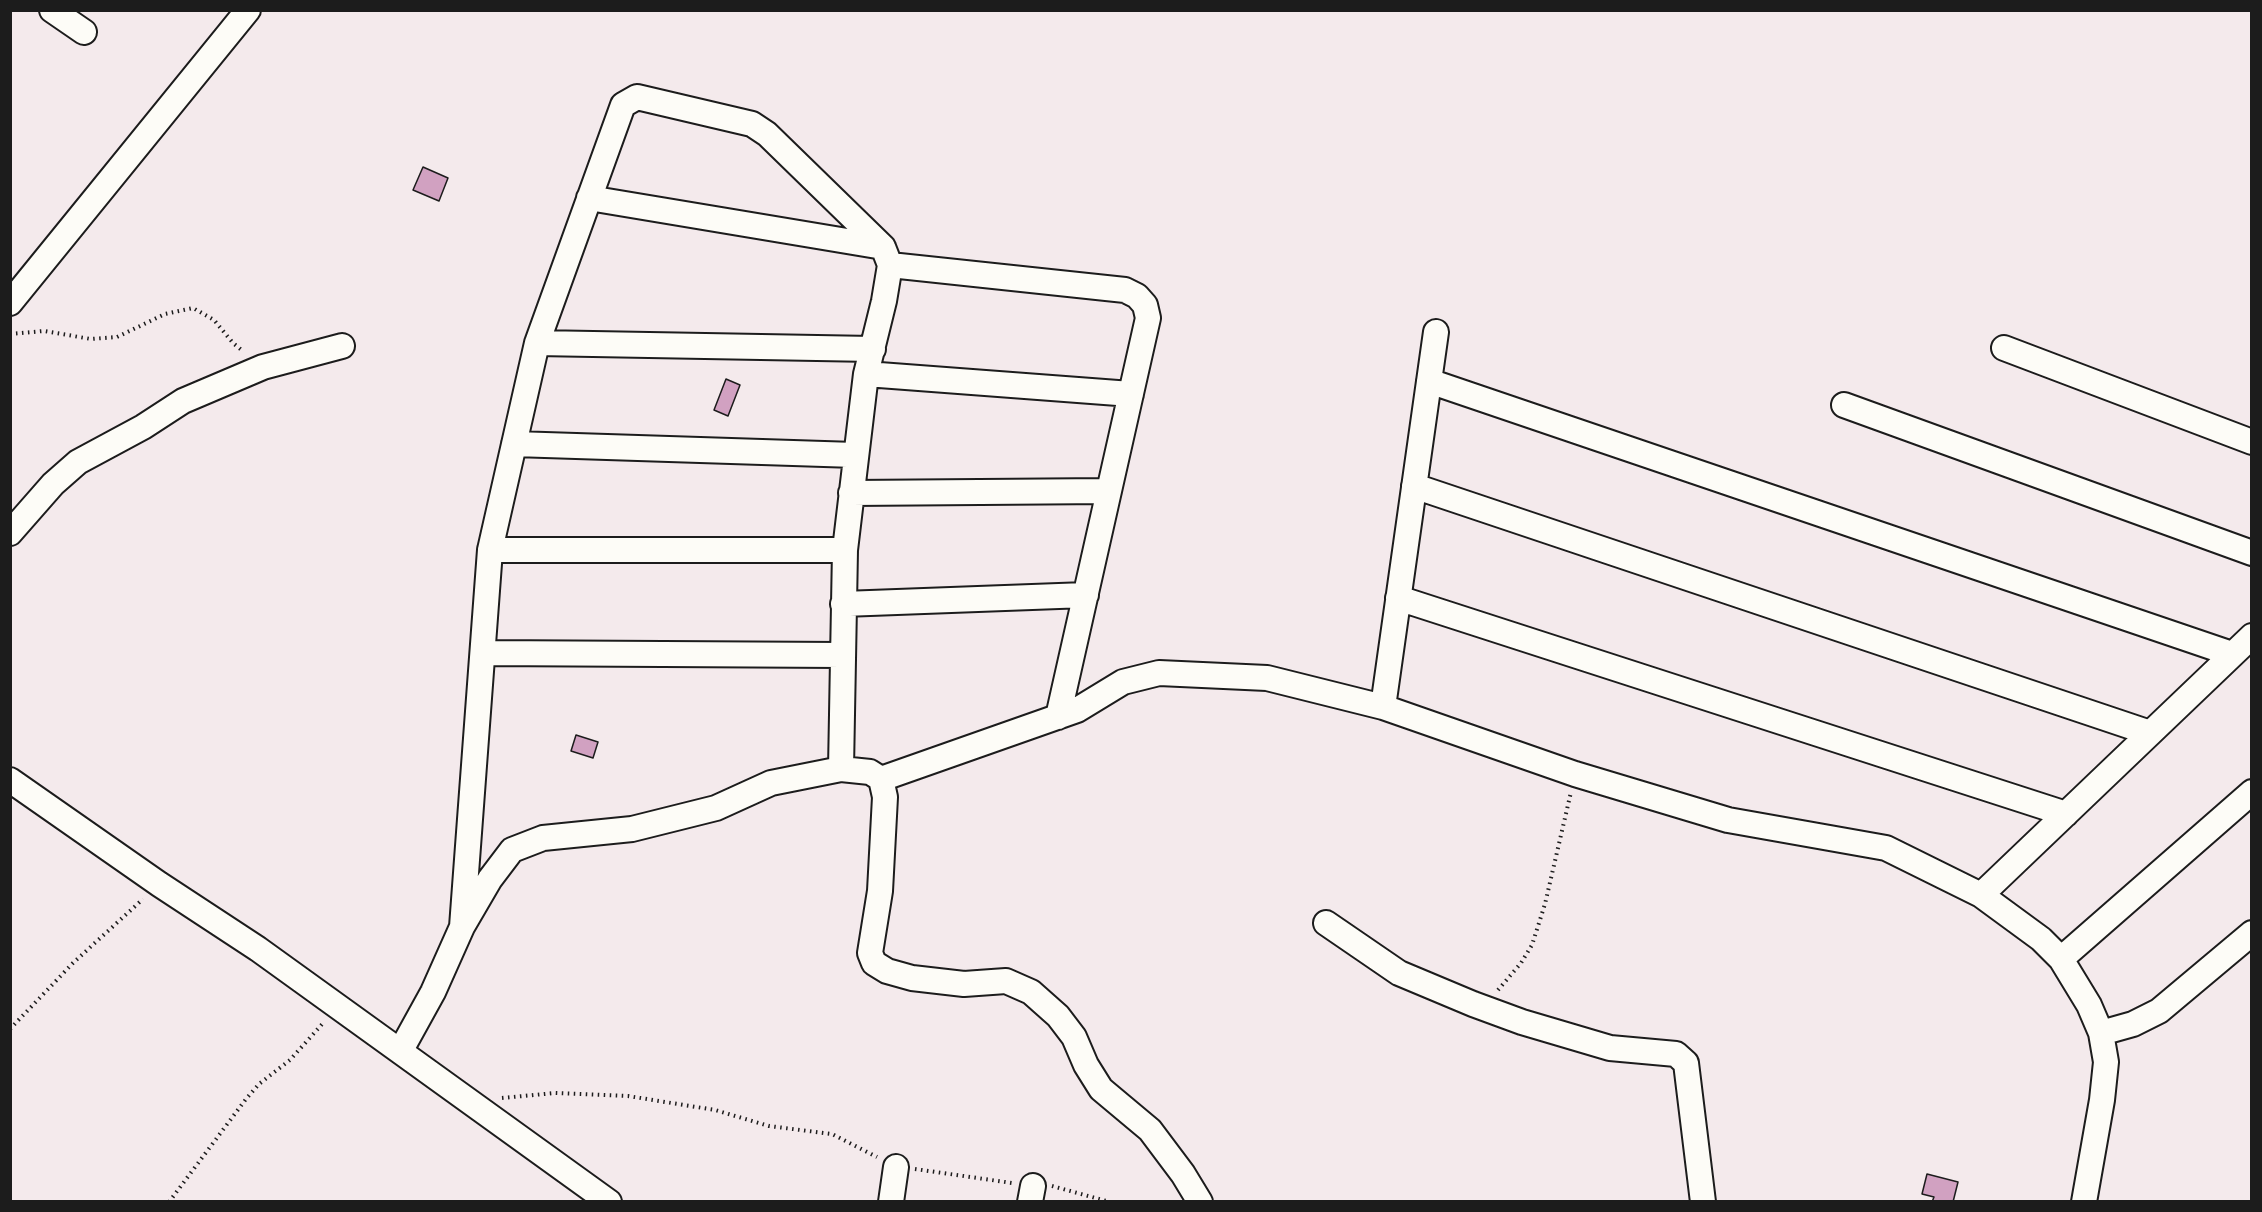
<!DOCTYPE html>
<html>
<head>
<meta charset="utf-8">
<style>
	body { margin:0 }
	#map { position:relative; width:2262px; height:1212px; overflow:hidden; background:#f4eaec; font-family:"Architects Daughter",sans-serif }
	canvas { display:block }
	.frame { position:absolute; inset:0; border:12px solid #1c1c1c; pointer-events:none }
</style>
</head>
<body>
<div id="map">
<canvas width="2262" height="1212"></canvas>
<div class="frame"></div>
</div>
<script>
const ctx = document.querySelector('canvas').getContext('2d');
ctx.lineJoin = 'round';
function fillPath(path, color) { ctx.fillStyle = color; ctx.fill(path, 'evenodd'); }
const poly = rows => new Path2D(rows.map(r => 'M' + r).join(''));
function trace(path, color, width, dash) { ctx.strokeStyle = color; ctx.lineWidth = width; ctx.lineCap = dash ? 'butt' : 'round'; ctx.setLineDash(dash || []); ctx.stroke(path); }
const building = poly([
	[423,167,448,178,439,201,413,190,423,167],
	[726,379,740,385,728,416,714,410,726,379],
	[576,735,598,742,593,758,571,751,576,735],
	[1927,1174,1958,1182,1953,1202,1932,1202,1934,1197,1922,1194,1927,1174]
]);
fillPath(building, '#d1a1c1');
trace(building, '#1c1c1c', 1.5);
const minor = poly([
	[52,10,84,32],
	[589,198,883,247],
	[890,265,1125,290,1137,296,1145,305,1148,318,1058,717],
	[10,303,248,10],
	[537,343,873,349],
	[2004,348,2252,442],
	[866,374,1131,394],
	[1429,381,2232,654],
	[1844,405,2252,553],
	[514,444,855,455],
	[1414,486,2150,733],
	[851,493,1109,491],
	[10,533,53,484,78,462,143,427,183,401,263,367,342,346],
	[490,550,845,550],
	[1398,598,2066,814],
	[843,604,1086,595],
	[484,653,842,655],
	[1383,707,1436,332],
	[881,779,1077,710,1123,682,1159,673,1267,678,1383,707,1575,774,1728,820,1886,848,1981,895,2041,939,2061,959,2089,1005,2101,1033,2106,1062,2102,1100,2084,1202],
	[10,780,159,884,258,949,609,1202],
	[1981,895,2252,636],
	[1326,923,1399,973,1473,1004,1522,1022,1610,1048,1676,1054,1686,1063,1703,1202],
	[462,927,490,550,537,343,623,105,637,97,752,124,767,134,883,247,890,265,884,301,866,374,845,550,841,769],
	[2061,959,2252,792],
	[2101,1033,2133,1024,2159,1011,2252,933],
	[401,1050,433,992,462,927,490,879,512,850,543,838,632,829,716,808,771,783,841,769,870,772,881,779,885,797,880,891,870,953,874,963,887,971,912,978,964,984,1006,981,1031,992,1058,1016,1074,1037,1086,1065,1101,1089,1150,1130,1183,1174,1200,1202],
	[891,1202,896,1167],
	[1030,1202,1033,1186]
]);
trace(minor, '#1c1c1c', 28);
trace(poly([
	[10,334,44,331,91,339,117,337,165,314,193,308,214,320,233,343,244,352],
	[1498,990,1521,963,1532,945,1545,904,1571,792],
	[10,1029,73,963,143,899],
	[502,1098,555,1093,628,1096,715,1110,769,1126,832,1134,877,1157],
	[915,1169,1012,1183],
	[1052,1186,1110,1202],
	[169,1202,246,1099,259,1084,290,1060,324,1022]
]), '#1c1c1c', 4, [1.5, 4.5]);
trace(minor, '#fdfcf7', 24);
</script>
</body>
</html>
